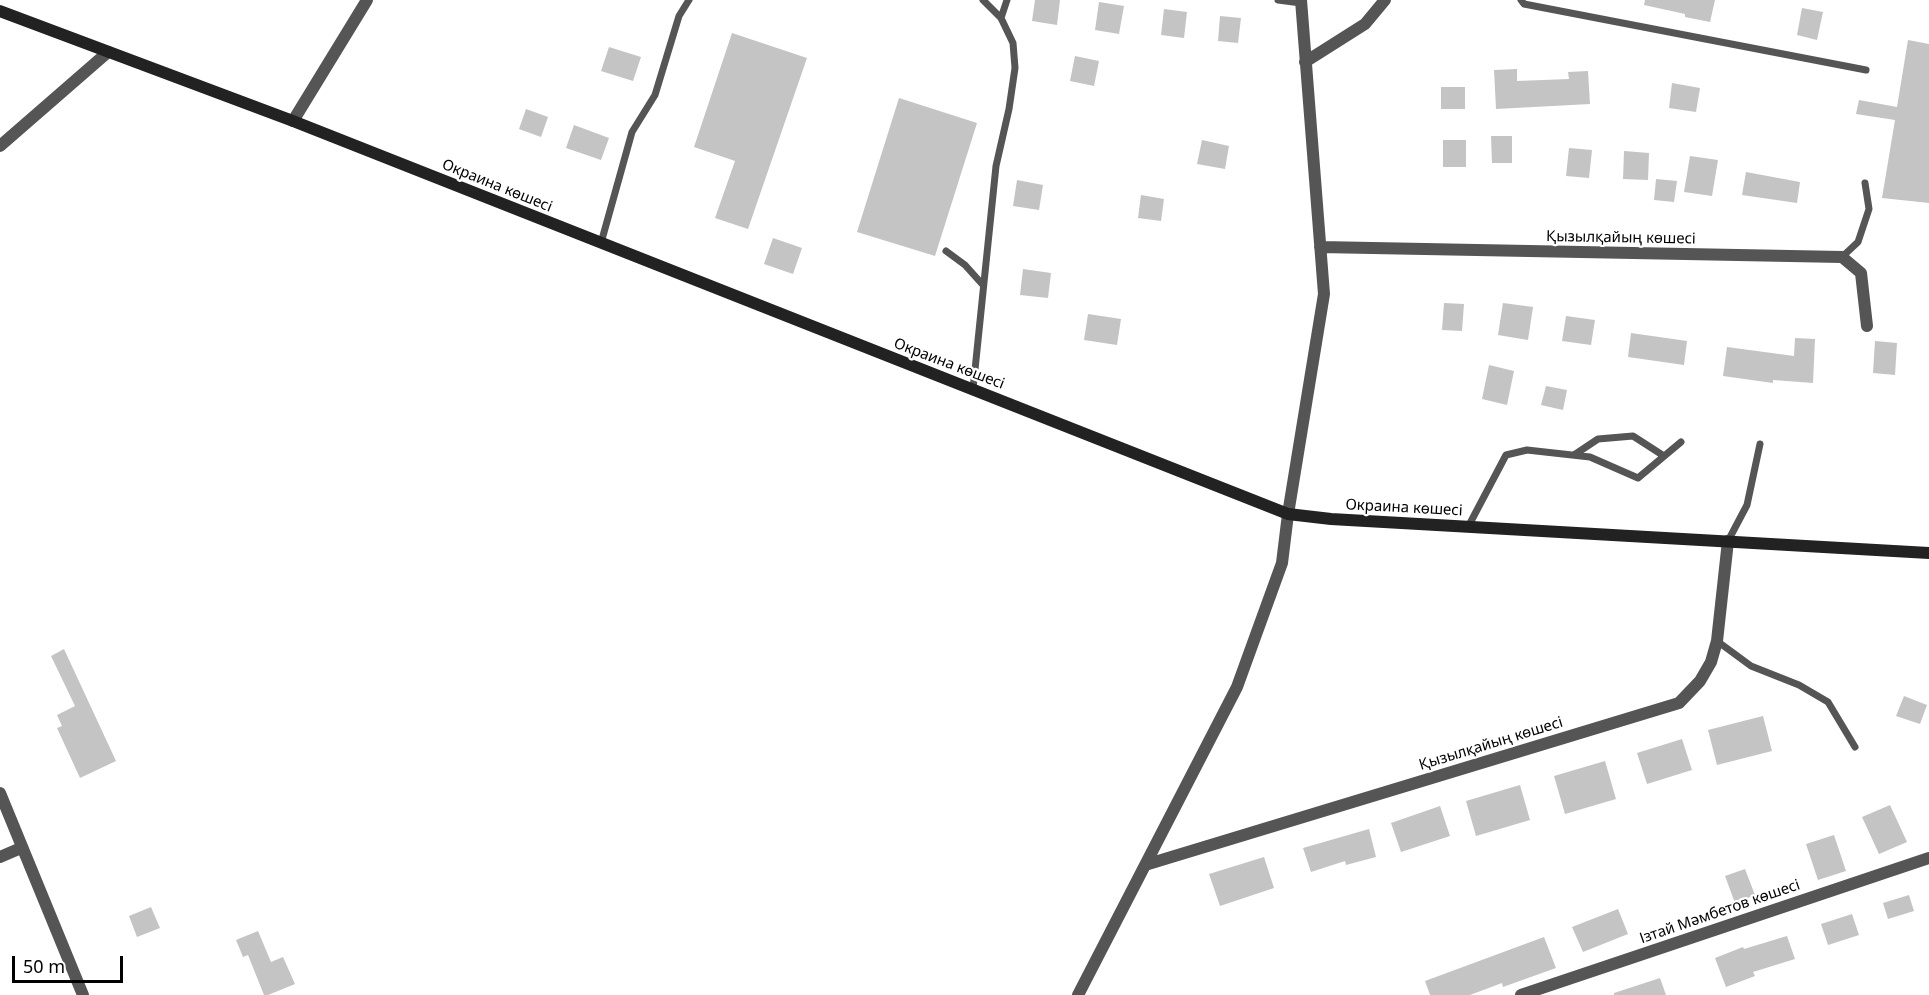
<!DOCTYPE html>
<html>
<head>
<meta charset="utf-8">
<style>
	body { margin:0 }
	#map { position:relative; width:1929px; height:995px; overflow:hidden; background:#fff; font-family:"Noto Sans",sans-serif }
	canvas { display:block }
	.scale { position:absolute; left:12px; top:956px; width:111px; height:27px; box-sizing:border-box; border:3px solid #000; border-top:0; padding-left:8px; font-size:18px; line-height:21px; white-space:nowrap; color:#000; -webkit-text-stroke:4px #fff; paint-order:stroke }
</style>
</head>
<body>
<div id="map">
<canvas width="1929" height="995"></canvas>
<div class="scale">50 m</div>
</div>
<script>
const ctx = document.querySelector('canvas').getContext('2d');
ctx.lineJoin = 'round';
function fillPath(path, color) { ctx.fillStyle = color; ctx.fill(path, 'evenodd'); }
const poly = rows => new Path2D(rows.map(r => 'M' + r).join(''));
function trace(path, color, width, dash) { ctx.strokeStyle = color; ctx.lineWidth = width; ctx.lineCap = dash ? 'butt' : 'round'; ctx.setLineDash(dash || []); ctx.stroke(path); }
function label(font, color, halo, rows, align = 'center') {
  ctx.font = font + ' "Noto Sans",sans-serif'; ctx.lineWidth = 4.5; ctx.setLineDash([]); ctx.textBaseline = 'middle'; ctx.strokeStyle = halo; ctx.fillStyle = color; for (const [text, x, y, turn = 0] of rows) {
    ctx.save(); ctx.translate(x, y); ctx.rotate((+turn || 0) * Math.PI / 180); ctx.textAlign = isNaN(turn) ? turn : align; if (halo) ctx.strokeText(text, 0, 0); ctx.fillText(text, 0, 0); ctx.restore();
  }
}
fillPath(poly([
	[1035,0,1060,0,1057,25,1032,21],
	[1645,0,1715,0,1710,22,1685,17,1685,14,1644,5],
	[1099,2,1124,6,1119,34,1095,30],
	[1802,8,1823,12,1817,40,1797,35],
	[1164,9,1187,12,1184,38,1161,35],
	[1220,16,1241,18,1238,43,1218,41],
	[732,33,807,58,748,229,715,218,735,161,694,147],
	[1908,40,1929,44,1929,203,1882,198,1895,120,1856,114,1859,100,1897,107],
	[609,47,641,57,633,81,601,71],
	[1075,56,1099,61,1094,86,1070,81],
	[1517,69,1517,81,1569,79,1568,72,1588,71,1590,104,1496,109,1494,70],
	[1672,83,1700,88,1696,112,1669,108],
	[1441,87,1465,87,1465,109,1441,109],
	[899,98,977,123,935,256,857,232],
	[526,109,548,117,541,137,519,129],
	[574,125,609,138,601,160,566,148],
	[1491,136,1512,136,1512,163,1492,163],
	[1202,140,1229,146,1225,169,1197,164],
	[1443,140,1466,140,1466,167,1443,167],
	[1569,148,1592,150,1589,178,1566,176],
	[1624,151,1649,153,1648,180,1623,179],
	[1690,156,1718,160,1712,196,1684,192],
	[1746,172,1800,182,1797,203,1742,195],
	[1656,179,1677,181,1674,202,1654,200],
	[1017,180,1043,185,1039,210,1013,206],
	[1141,195,1164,199,1161,221,1138,218],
	[773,238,802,248,793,274,764,264],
	[1023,269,1051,273,1048,298,1020,295],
	[1444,303,1464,304,1462,331,1442,330],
	[1503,303,1533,307,1528,340,1498,335],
	[1088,314,1121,319,1117,345,1084,340],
	[1566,316,1595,320,1591,345,1562,341],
	[1631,333,1687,341,1684,365,1628,357],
	[1795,338,1815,339,1813,383,1773,380,1773,383,1723,376,1727,347,1794,356],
	[1875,341,1897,343,1895,375,1873,373],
	[1489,365,1514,371,1507,405,1482,399],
	[1546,386,1567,390,1563,410,1541,405],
	[64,649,116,761,80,778,57,728,62,726,57,715,75,706,51,656],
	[1904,696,1927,705,1920,724,1896,716],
	[1763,716,1772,751,1717,765,1708,730],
	[1682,739,1692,770,1647,784,1637,753],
	[1605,761,1616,799,1565,814,1554,776],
	[1520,785,1530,820,1476,836,1466,801],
	[1890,805,1907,842,1879,854,1862,817],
	[1440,806,1450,836,1401,852,1391,823],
	[1369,829,1376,857,1346,865,1345,861,1311,872,1303,848],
	[1834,835,1846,871,1818,880,1806,844],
	[1264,857,1274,888,1220,906,1209,874],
	[1745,869,1755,895,1735,903,1725,876],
	[1909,895,1914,911,1888,919,1883,903],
	[151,907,160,928,137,937,129,916],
	[1618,909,1628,934,1583,952,1572,927],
	[1852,914,1859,935,1828,945,1821,924],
	[258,931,271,962,283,957,295,984,268,995,264,995,248,955,243,957,236,940],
	[1787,936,1795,959,1753,972,1755,976,1726,987,1715,958,1743,947,1744,949],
	[1544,937,1556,968,1503,987,1502,983,1470,995,1430,995,1425,981],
	[1660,978,1666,995,1614,995,1614,993]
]), '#c4c4c4');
trace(poly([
	[1278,0,1301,3],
	[1521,0,1524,4,1866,70],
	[1001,18,1007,0],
	[601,243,632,132,655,95,679,16,689,0],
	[946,251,965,265,983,285],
	[1842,257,1858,242,1869,209,1865,183],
	[973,389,996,166,1009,109,1015,68,1013,43,1001,18,983,0],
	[1574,455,1598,439,1633,436,1664,456],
	[1468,527,1506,455,1527,450,1590,457,1638,478,1681,442],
	[1728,541,1747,505,1760,444],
	[1717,641,1751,666,1799,685,1828,702,1855,747]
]), '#555', 7);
trace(poly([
	[1305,62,1365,24,1385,0],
	[293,121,367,0],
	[0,146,108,52],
	[1320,247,1842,257,1861,273,1867,326],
	[0,793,83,995],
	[0,857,21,848],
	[1145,865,1679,703,1700,681,1711,662,1717,641,1728,541],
	[1078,995,1237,687,1282,563,1288,514,1324,294,1301,0],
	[1521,995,1929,858]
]), '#555', 12);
trace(poly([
	[0,11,293,121,1288,514,1331,519,1929,553]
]), '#222', 12);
label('15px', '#000', '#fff', [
	["Окраина көшесі",497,186,22],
	["Қызылқайың көшесі",1621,238,1],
	["Окраина көшесі",949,364,21],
	["Окраина көшесі",1404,508,3],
	["Қызылқайың көшесі",1491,744,-17],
	["Ізтай Мәмбетов көшесі",1720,912,-19]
]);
</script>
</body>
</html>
